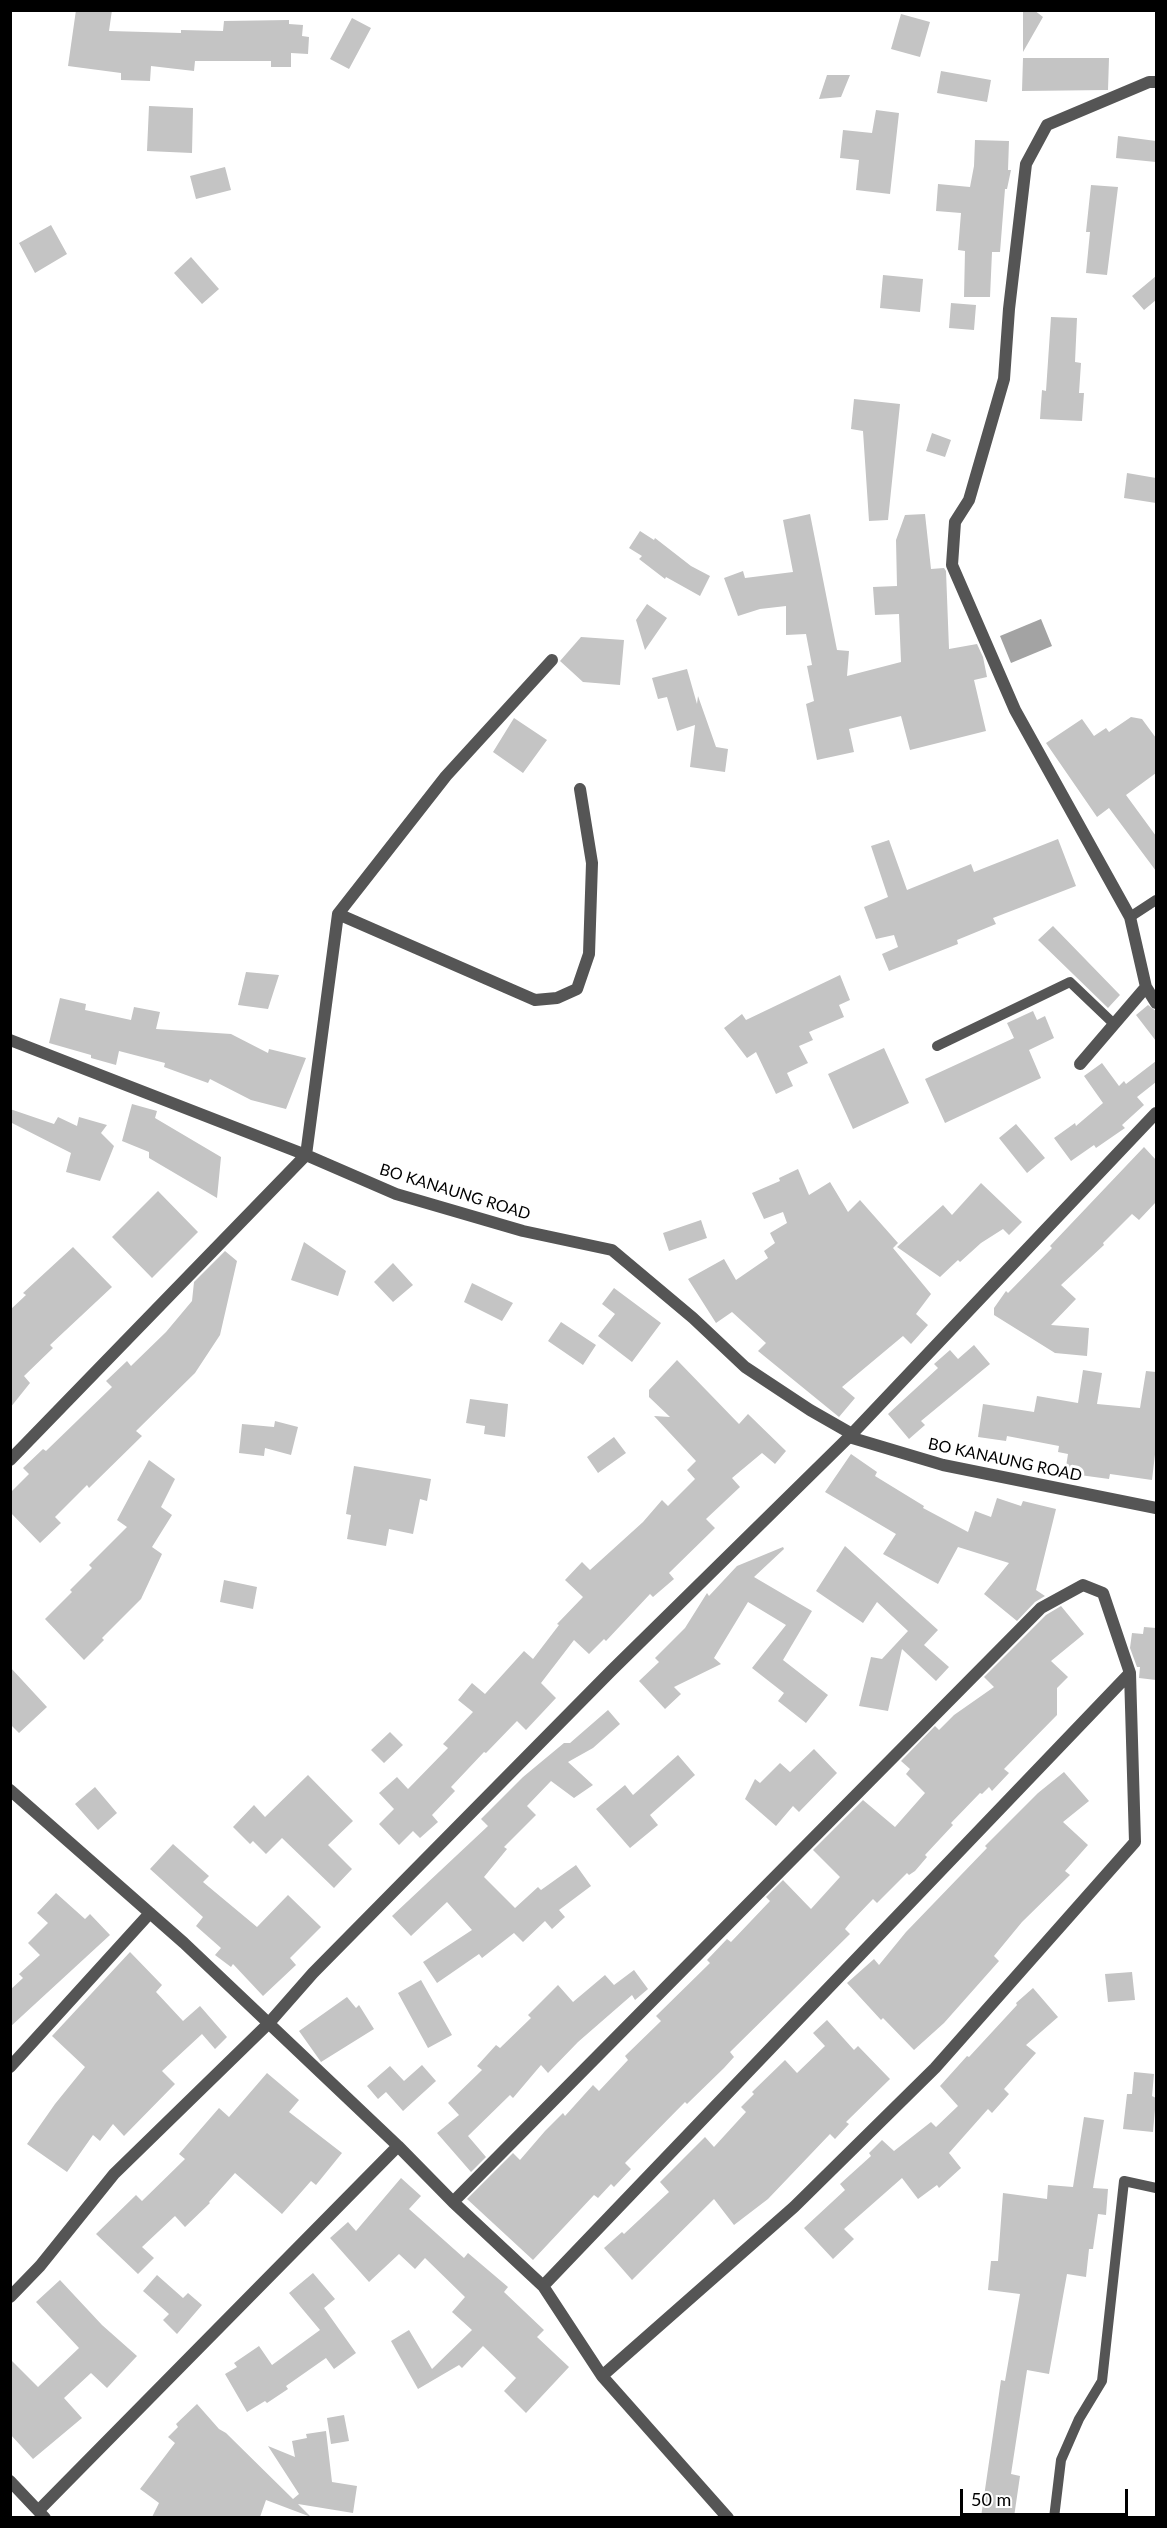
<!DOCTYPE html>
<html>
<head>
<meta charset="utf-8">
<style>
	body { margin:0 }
	#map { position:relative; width:1167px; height:2528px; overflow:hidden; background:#fff; font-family:Lato,sans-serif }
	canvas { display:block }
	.frame { position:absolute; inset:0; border:12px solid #000; pointer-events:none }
	.scale { position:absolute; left:960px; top:2489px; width:168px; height:27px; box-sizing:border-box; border:3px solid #000; border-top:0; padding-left:8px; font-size:18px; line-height:21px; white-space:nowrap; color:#000; -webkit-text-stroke:4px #fff; paint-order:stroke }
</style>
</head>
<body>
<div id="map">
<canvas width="1167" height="2528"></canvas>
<div class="frame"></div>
<div class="scale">50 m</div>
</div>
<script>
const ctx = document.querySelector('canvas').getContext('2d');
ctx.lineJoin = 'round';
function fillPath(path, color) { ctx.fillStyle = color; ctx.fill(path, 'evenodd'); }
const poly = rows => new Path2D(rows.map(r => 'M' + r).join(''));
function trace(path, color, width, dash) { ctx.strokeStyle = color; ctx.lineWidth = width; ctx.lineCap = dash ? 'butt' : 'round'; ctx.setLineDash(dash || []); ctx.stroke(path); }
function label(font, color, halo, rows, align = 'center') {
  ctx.font = font + ' Lato,sans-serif'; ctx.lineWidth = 6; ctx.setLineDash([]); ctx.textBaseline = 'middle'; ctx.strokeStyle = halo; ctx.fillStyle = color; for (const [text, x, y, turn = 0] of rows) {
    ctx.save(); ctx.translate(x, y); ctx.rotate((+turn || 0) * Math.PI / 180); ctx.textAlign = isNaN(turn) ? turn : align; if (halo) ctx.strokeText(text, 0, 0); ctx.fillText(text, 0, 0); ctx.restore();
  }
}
fillPath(poly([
	[1041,619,1052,646,1011,663,1000,636]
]), '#a3a3a3');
fillPath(poly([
	[76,10,112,10,109,31,181,33,181,30,223,31,224,21,289,20,289,24,303,25,302,36,309,37,308,54,291,53,291,67,271,67,271,61,195,61,194,71,151,66,150,81,121,80,121,73,68,66],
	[1023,10,1034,10,1043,17,1023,52],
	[901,14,930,22,920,57,891,49],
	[352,18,371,28,349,69,330,59],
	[1023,58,1109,58,1108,90,1022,91],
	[941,71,991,80,987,102,937,93],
	[827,75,850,75,841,97,819,99],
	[149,106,193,108,192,153,147,151],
	[876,110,899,113,890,194,856,190,859,160,840,158,843,130,872,133],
	[1118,136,1156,141,1156,162,1116,158],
	[975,140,1009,141,1008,170,1011,170,1007,189,1005,189,1000,252,992,252,990,297,964,297,965,251,958,250,961,213,936,211,938,184,970,187,974,166],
	[225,167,231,190,196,199,190,176],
	[1091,185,1118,187,1107,275,1086,273,1090,232,1086,232],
	[51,225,67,254,35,273,19,243],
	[191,257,219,289,202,304,174,273],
	[883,275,923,279,920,312,880,308],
	[1156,276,1156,300,1144,310,1132,296],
	[951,303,976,305,974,330,949,328],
	[1051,317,1077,318,1075,362,1081,363,1079,393,1084,393,1082,421,1040,419,1042,390,1046,391],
	[854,399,900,404,888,520,869,521,863,431,851,429],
	[932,433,951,440,945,457,926,451],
	[1127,473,1156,478,1156,503,1124,498],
	[810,514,837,650,849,651,847,676,901,662,899,614,875,615,873,587,897,586,896,540,905,515,925,514,931,569,944,568,946,571,949,649,977,644,983,657,987,677,974,680,986,731,910,750,901,716,849,729,854,752,817,760,806,704,814,701,807,666,812,665,806,634,786,635,786,606,760,609,738,616,724,578,743,571,745,578,793,572,783,520],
	[640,531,654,540,655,538,691,566,710,576,700,596,666,577,665,579,639,559,642,556,629,548],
	[647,604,667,618,645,650,636,620],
	[581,637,624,640,620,685,583,682,560,661],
	[687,669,697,704,698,696,716,747,728,749,725,772,690,767,695,725,677,731,667,697,658,699,652,678],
	[1131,717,1142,719,1156,738,1156,773,1126,795,1156,836,1156,871,1109,808,1097,817,1046,743,1082,719,1094,736,1106,728,1109,732],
	[514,718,547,740,523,773,493,752],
	[1058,839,1076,886,993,918,996,924,957,940,958,944,889,971,882,954,898,947,894,935,876,939,864,907,888,897,871,846,889,840,907,890,971,864,974,872],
	[1053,926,1120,995,1108,1008,1038,940],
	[246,972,279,975,268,1009,238,1005],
	[840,975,850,1000,839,1005,844,1017,809,1032,813,1040,799,1046,808,1063,787,1073,793,1086,776,1094,756,1052,747,1058,724,1028,742,1014,746,1020],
	[60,998,86,1004,85,1010,131,1020,134,1007,160,1012,156,1029,231,1034,268,1053,269,1049,306,1058,286,1109,251,1100,210,1079,208,1083,164,1067,165,1063,119,1051,116,1065,91,1058,91,1055,49,1043],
	[1148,1005,1156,1011,1156,1041,1136,1015],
	[1033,1011,1037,1020,1045,1016,1054,1038,1029,1050,1041,1078,945,1123,925,1079,1014,1038,1007,1023],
	[884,1048,909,1103,853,1129,828,1074],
	[1156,1061,1156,1082,1137,1097,1144,1105,1122,1125,1125,1128,1096,1148,1094,1145,1071,1161,1054,1138,1075,1123,1076,1126,1103,1103,1084,1076,1102,1063,1119,1086,1124,1081,1126,1084],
	[132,1104,157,1111,155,1118,221,1157,217,1198,149,1158,149,1152,122,1141],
	[10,1109,54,1124,58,1117,77,1126,79,1117,107,1125,101,1133,114,1146,100,1181,66,1172,71,1153,10,1122],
	[1016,1124,1045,1158,1027,1173,999,1138],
	[1144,1147,1156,1160,1156,1202,1139,1220,1132,1214,1103,1243,1104,1245,1061,1285,1076,1299,1051,1325,1089,1328,1087,1356,1055,1353,994,1315,994,1308,1006,1291,1008,1293,1052,1248,1050,1246],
	[798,1169,809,1195,830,1182,848,1212,860,1200,898,1243,893,1248,931,1294,916,1314,928,1325,911,1344,903,1336,842,1387,855,1398,839,1417,758,1351,766,1343,732,1312,716,1323,688,1279,724,1259,736,1280,768,1258,764,1251,775,1243,770,1233,787,1223,783,1212,764,1219,752,1193,780,1181,779,1178],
	[981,1183,1022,1222,1009,1235,1003,1229,981,1243,960,1262,958,1260,940,1277,897,1247,943,1205,952,1215],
	[158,1191,198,1232,152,1278,112,1237],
	[701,1220,707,1238,669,1251,663,1233],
	[304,1242,346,1271,338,1296,291,1280],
	[73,1247,112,1287,50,1345,53,1348,24,1376,30,1383,10,1408,10,1310,26,1295,23,1293],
	[225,1251,237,1261,220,1335,195,1373,136,1431,142,1436,89,1488,87,1485,55,1517,61,1523,40,1543,10,1512,10,1493,29,1474,23,1468,43,1449,46,1451,112,1387,106,1381,127,1361,131,1366,166,1332,192,1301,194,1282],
	[393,1263,413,1285,393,1302,374,1282],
	[472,1283,513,1303,502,1321,464,1302],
	[614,1288,661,1323,632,1362,598,1336,615,1314,602,1304],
	[561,1322,596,1345,583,1365,548,1341],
	[974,1345,990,1364,921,1421,925,1425,909,1439,888,1414,938,1368,934,1364,950,1350,958,1359],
	[677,1360,739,1424,748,1414,786,1451,775,1464,762,1453,732,1478,740,1487,706,1519,715,1528,669,1573,674,1579,653,1597,650,1594,606,1641,604,1639,589,1654,574,1640,541,1683,556,1698,526,1730,517,1721,486,1753,484,1752,451,1787,455,1791,432,1815,438,1822,420,1838,413,1831,399,1845,379,1824,394,1809,379,1793,397,1777,408,1789,448,1748,443,1744,473,1712,458,1700,472,1683,485,1694,524,1651,533,1659,559,1625,557,1624,583,1597,565,1580,582,1562,590,1570,643,1522,662,1500,668,1506,695,1479,687,1470,696,1461,654,1416,670,1417,649,1397,649,1390],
	[1083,1370,1102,1373,1097,1404,1140,1408,1146,1371,1156,1372,1156,1446,1152,1480,1110,1474,1109,1479,1065,1473,1068,1454,1058,1452,1059,1446,1007,1436,1006,1441,978,1437,983,1404,1034,1412,1037,1396,1078,1403],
	[470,1399,508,1404,505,1437,484,1434,485,1426,466,1423],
	[275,1421,298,1427,291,1455,265,1448,264,1456,239,1453,242,1424,274,1427],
	[614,1437,626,1453,598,1473,587,1457],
	[851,1454,877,1472,875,1476,924,1506,923,1508,968,1532,975,1511,991,1517,997,1498,1021,1506,1023,1501,1056,1509,1036,1590,1045,1596,1035,1602,1017,1621,984,1594,1009,1563,958,1547,938,1584,883,1554,896,1534,825,1492],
	[149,1460,175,1479,161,1507,172,1515,152,1547,162,1554,141,1599,102,1638,104,1640,84,1660,45,1619,72,1592,70,1590,92,1568,89,1565,127,1527,117,1520],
	[354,1466,431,1479,427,1501,420,1499,413,1534,389,1529,386,1546,347,1539,351,1515,346,1514],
	[845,1546,938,1630,924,1645,949,1667,936,1681,902,1649,888,1711,859,1706,871,1657,882,1659,908,1631,877,1602,863,1623,816,1591],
	[783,1547,784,1549,754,1577,812,1611,783,1660,828,1695,806,1723,778,1701,784,1693,752,1668,786,1625,748,1602,714,1658,721,1664,674,1687,681,1694,665,1709,639,1681,659,1662,655,1658,685,1628,707,1593,709,1596,737,1566],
	[224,1580,257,1587,253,1609,220,1602],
	[1061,1606,1084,1634,1051,1661,1068,1677,1057,1688,1057,1715,1004,1769,1009,1773,992,1791,989,1787,982,1794,980,1793,951,1823,953,1825,925,1855,927,1857,915,1871,909,1875,907,1873,877,1903,873,1899,849,1924,845,1929,850,1934,730,2052,734,2057,724,2068,687,2104,685,2102,625,2163,631,2169,614,2187,611,2184,598,2198,594,2195,533,2260,467,2199,513,2153,520,2160,545,2131,563,2113,565,2116,593,2085,599,2091,628,2060,625,2056,661,2021,656,2016,710,1963,707,1960,727,1939,731,1942,770,1901,766,1897,783,1880,811,1909,840,1877,813,1850,863,1800,895,1827,925,1793,906,1774,910,1769,901,1761,935,1726,939,1730,954,1715,994,1687,984,1677,1046,1615],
	[1144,1627,1156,1628,1156,1680,1139,1678,1140,1667,1137,1667,1130,1648,1132,1633,1143,1634],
	[10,1667,47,1707,19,1733,10,1724],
	[608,1710,620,1724,593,1748,568,1762,593,1785,574,1798,551,1781,527,1806,536,1815,504,1847,507,1849,484,1877,515,1908,538,1887,541,1890,576,1865,591,1886,559,1910,565,1917,552,1929,545,1921,523,1942,514,1933,482,1958,479,1954,437,1983,423,1962,472,1930,447,1902,411,1936,392,1916,488,1826,481,1819,523,1777,564,1743,570,1743],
	[390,1732,403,1745,384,1763,371,1750],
	[814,1749,837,1773,799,1812,793,1806,776,1826,745,1799,755,1779,760,1783,780,1763,790,1772],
	[678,1755,695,1775,650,1815,658,1825,630,1848,596,1809,625,1785,633,1795],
	[1064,1772,1089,1801,1063,1822,1088,1845,1065,1871,1070,1875,1022,1922,994,1956,999,1961,944,2023,914,2050,883,2018,881,2020,847,1983,874,1959,879,1965,906,1932,987,1848,985,1846,1038,1793],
	[308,1775,353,1821,328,1845,352,1869,334,1888,282,1838,266,1854,253,1841,250,1844,233,1827,254,1805,265,1817],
	[95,1787,117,1813,98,1830,75,1804],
	[173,1844,209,1876,203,1882,257,1927,288,1895,321,1927,290,1958,296,1965,263,1996,233,1964,231,1967,215,1955,221,1948,196,1926,203,1917,150,1869],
	[56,1893,85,1919,90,1914,110,1935,10,2027,10,1990,23,1978,19,1974,40,1955,28,1943,48,1923,37,1913],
	[130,1952,162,1985,156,1992,183,2021,200,2006,227,2037,215,2049,202,2034,162,2071,175,2084,124,2136,113,2124,100,2141,93,2135,67,2172,27,2144,55,2104,85,2067,52,2036],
	[634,1970,648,1989,635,2000,632,1995,578,2042,548,2073,541,2065,513,2098,510,2095,468,2136,486,2157,471,2172,437,2133,459,2115,448,2103,482,2070,477,2066,496,2045,500,2048,531,2018,528,2015,558,1985,573,2002,605,1975,614,1985],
	[1132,1972,1135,2000,1108,2002,1105,1974],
	[421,1980,452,2035,428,2048,398,1993],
	[1033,1988,1058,2017,1026,2045,1036,2053,1004,2089,1009,2094,992,2113,988,2109,949,2153,961,2168,939,2188,937,2185,918,2199,902,2178,844,2229,854,2239,833,2259,804,2228,845,2190,840,2184,871,2156,869,2153,882,2140,894,2151,931,2122,936,2127,958,2106,940,2086,967,2056,969,2057,1017,2005,1016,2003],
	[347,1997,356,2008,359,2005,374,2029,321,2062,299,2031],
	[827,2020,854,2050,858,2046,890,2079,846,2122,849,2124,835,2139,830,2134,768,2199,734,2225,714,2199,632,2280,604,2248,622,2232,624,2234,669,2192,660,2182,705,2137,714,2147,746,2112,741,2107,754,2094,752,2092,785,2060,797,2073,825,2046,813,2033],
	[422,2065,436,2081,403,2111,386,2092,378,2099,367,2086,390,2066,404,2081],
	[1134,2072,1154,2074,1152,2096,1156,2098,1153,2132,1123,2129,1127,2094,1132,2094],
	[267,2073,299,2100,289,2112,342,2153,316,2185,311,2181,282,2214,235,2173,209,2202,210,2203,185,2227,175,2216,142,2247,154,2258,138,2274,96,2234,136,2195,142,2201,185,2159,179,2154,219,2108,229,2117],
	[1084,2117,1104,2120,1093,2188,1108,2189,1106,2215,1098,2214,1093,2249,1089,2249,1086,2277,1067,2274,1049,2374,1027,2370,1011,2474,1020,2476,1014,2517,981,2517,1001,2380,1005,2381,1020,2294,988,2290,991,2261,998,2261,1003,2193,1047,2199,1048,2185,1073,2187],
	[401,2178,421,2196,409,2209,464,2258,468,2253,508,2287,504,2292,544,2330,537,2337,569,2367,526,2413,504,2391,516,2378,483,2346,462,2368,459,2365,418,2389,391,2341,409,2330,432,2369,472,2330,452,2312,465,2297,425,2258,415,2269,399,2254,369,2282,330,2238,348,2222,356,2231],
	[313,2273,335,2299,324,2308,356,2353,334,2369,326,2358,286,2386,288,2389,267,2403,265,2401,247,2412,225,2374,237,2367,234,2363,259,2346,272,2365,320,2330,289,2293],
	[157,2275,183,2298,188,2293,202,2305,177,2334,163,2320,169,2314,143,2291],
	[60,2280,102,2325,137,2356,107,2388,91,2373,64,2398,82,2418,33,2459,10,2434,10,2359,38,2387,79,2348,36,2302],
	[197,2404,219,2429,226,2433,293,2499,299,2494,268,2446,295,2457,292,2441,307,2438,306,2434,326,2431,332,2482,357,2486,353,2513,298,2504,311,2517,266,2500,260,2517,152,2517,159,2503,140,2489,175,2443,168,2437,178,2427,176,2424],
	[344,2415,349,2441,331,2444,327,2418]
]), '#c4c4c4');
trace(poly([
	[1130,917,1156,900],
	[937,1046,1070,982,1114,1024],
	[1054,2518,1061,2460,1079,2419,1102,2381,1124,2181,1156,2188]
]), '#555', 10);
trace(poly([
	[1156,82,1149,82,1047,125,1026,164,1009,309,1004,379,969,500,955,522,952,565,1015,710,1130,917,1146,987,1156,1003],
	[338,914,535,1000,557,998,577,989,589,954,592,863,580,789],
	[10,1040,306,1155,396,1194,523,1231,612,1250,693,1318,745,1367,810,1410,852,1434],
	[1080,1064,1146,987],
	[849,1437,943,1465,1156,1508],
	[10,1460,306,1155,338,914,446,776,552,660],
	[10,1790,184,1943,398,2146,453,2202,543,2286,602,2376,728,2518],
	[10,2067,150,1913],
	[453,2202,1041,1608,1083,1585,1103,1593,1130,1673,1135,1842,935,2068,794,2207,602,2376],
	[543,2286,1130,1673],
	[10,2481,45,2518],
	[39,2510,398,2146]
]), '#555', 12);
trace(poly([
	[10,2297,40,2266,114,2174,269,2023,313,1973,611,1671,849,1437,1156,1113]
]), '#555', 12);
label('16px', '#000', '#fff', [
	["BO KANAUNG ROAD",455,1192,17],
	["BO KANAUNG ROAD",1005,1460,12]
]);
</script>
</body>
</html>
